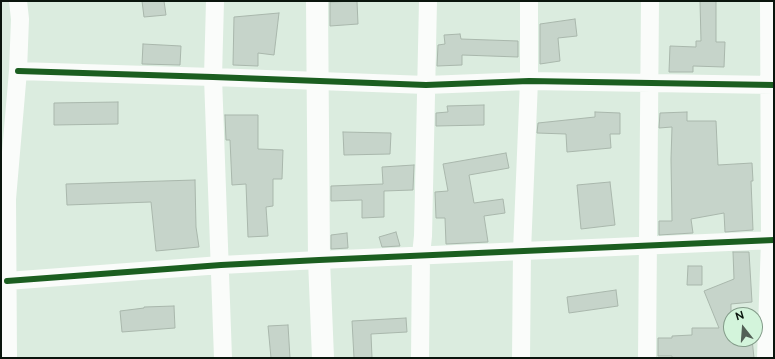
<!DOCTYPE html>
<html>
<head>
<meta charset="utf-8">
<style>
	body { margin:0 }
	#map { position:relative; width:775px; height:359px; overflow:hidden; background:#dbecdf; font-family:Raleway,sans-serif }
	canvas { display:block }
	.frame { position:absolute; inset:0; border:2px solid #0a150d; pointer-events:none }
	.north { position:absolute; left:723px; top:307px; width:40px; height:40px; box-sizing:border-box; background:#d3f4db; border:1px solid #839b89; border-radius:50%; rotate:343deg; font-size:11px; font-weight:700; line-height:16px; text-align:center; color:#0a150d }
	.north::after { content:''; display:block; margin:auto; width:14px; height:18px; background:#536056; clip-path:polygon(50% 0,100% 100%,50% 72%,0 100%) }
</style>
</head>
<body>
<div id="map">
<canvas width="775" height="359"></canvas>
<div class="frame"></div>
<div class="north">N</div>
</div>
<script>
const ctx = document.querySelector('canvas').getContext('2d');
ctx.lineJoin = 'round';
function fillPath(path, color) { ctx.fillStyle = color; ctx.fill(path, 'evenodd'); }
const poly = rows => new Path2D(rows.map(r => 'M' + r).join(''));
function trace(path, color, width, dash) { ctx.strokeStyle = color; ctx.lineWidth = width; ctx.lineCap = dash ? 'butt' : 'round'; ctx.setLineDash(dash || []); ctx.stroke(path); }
const building = poly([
	[142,1,164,1,166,15,144,17,142,1],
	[357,1,358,24,330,26,330,2,357,1],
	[700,1,716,1,716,42,725,42,724,67,693,66,693,72,669,72,670,46,696,47,696,41,701,41,700,1],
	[279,13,274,55,258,53,258,66,233,65,234,17,279,13],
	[575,19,577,36,558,38,560,61,540,64,540,24,575,19],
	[460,34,461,39,518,41,518,57,462,55,462,65,437,66,438,45,445,44,444,35,460,34],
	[143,44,181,46,180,65,142,64,143,44],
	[118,102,118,124,54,125,54,103,118,102],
	[484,105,484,125,436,126,436,113,448,112,447,106,484,105],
	[595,112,620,113,620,134,610,134,611,148,567,152,566,134,537,133,538,123,595,117,595,112],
	[687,112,687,121,716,121,718,165,752,163,753,181,751,181,753,230,725,232,724,213,691,219,693,233,659,235,659,221,672,221,671,159,672,127,659,128,660,113,687,112],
	[225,115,258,115,258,149,283,150,282,179,273,179,273,206,266,207,268,236,248,237,246,184,232,185,230,140,226,140,225,115],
	[343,132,391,133,390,154,344,155,343,132],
	[506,153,509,168,469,175,474,203,503,199,505,213,484,216,488,242,446,244,445,218,436,218,435,192,448,191,443,164,506,153],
	[414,165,413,190,384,191,384,217,362,218,362,200,331,201,331,186,383,184,382,167,414,165],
	[195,180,196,227,199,247,156,251,151,202,67,205,66,184,195,180],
	[610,182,615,225,581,229,577,185,610,182],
	[396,232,400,246,382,247,379,237,396,232],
	[347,233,348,248,331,249,331,235,347,233],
	[733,252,749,252,752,302,731,304,731,339,752,339,754,358,672,358,672,356,658,356,658,338,672,338,672,336,692,335,692,328,719,328,704,291,734,279,733,252],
	[688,266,702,266,702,285,687,285,688,266],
	[616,290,618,306,569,313,567,297,616,290],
	[174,306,175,328,122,332,120,311,144,308,144,307,174,306],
	[406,318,407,332,371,334,372,358,354,358,352,321,406,318],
	[288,325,290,358,271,358,268,326,288,325]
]);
fillPath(building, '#c6d4ca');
trace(building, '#a9b7ac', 1);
trace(poly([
	[215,1,213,77,223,358],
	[18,71,213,77,426,85,529,81,774,85],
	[7,281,221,265,319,260,774,240],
	[8,358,7,199,18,71,20,19,18,1],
	[420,358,421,255,423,236,428,1],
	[521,358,522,251,529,81,529,1],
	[647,358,650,1],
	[766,358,770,240,769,1]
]), '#fafcfa', 18);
trace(poly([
	[317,1,319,260,323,358]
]), '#fafcfa', 22);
trace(poly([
	[18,71,213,77,426,85,529,81,774,85],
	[7,281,221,265,319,260,774,240]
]), '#1b5e20', 6);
</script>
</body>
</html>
